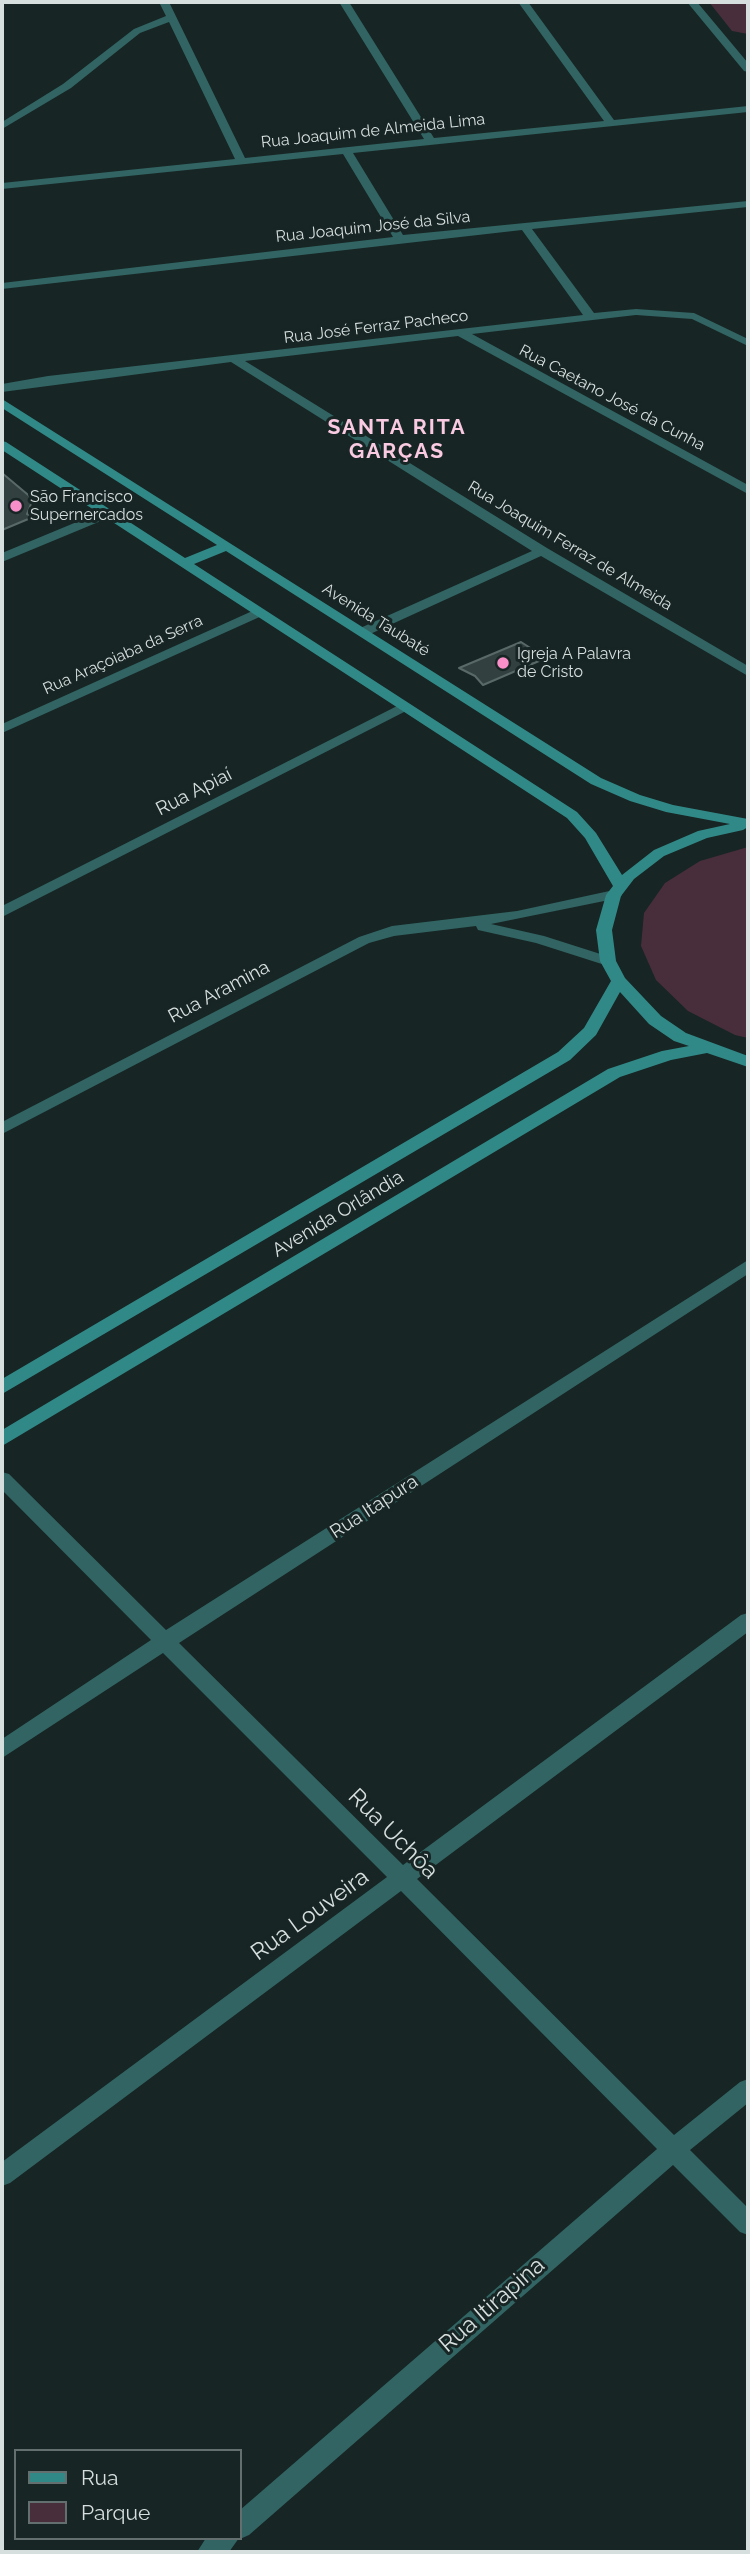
<!DOCTYPE html>
<html>
<head>
<meta charset="utf-8">
<style>
	body { margin:0 }
	#map { position:relative; width:750px; height:2554px; overflow:hidden; background:#172524; font-family:Raleway,sans-serif }
	canvas { display:block }
	.frame { position:absolute; inset:0; border:4px solid #d6dfde; pointer-events:none }
	.legend { position:absolute; left:14px; top:2449px; width:228px; height:91px; box-sizing:border-box; background:#172524; border:2px solid #636f6e; margin:0; padding:9px 12px; list-style:none; font-size:21px; color:#d6dfde }
	.legend li { display:flex; align-items:center; gap:14px; height:35px }
	.legend b { width:35px; border:2px solid #636f6e }
</style>
</head>
<body>
<div id="map">
<canvas width="750" height="2554"></canvas>
<div class="frame"></div>
<ul class="legend">
<li><b style="height:9px;background:#318987"></b>Rua</li>
<li><b style="height:19px;background:#482e3b"></b>Parque</li>
</ul>
</div>
<script>
const ctx = document.querySelector('canvas').getContext('2d');
ctx.lineJoin = 'round';
function fillPath(path, color) { ctx.fillStyle = color; ctx.fill(path, 'evenodd'); }
const poly = rows => new Path2D(rows.map(r => 'M' + r).join(''));
function trace(path, color, width, dash) { ctx.strokeStyle = color; ctx.lineWidth = width; ctx.lineCap = dash ? 'butt' : 'round'; ctx.setLineDash(dash || []); ctx.stroke(path); }
function label(font, color, halo, rows, align = 'center') {
  ctx.font = font + ' Raleway,sans-serif'; ctx.lineWidth = 6; ctx.setLineDash([]); ctx.textBaseline = 'middle'; ctx.strokeStyle = halo; ctx.fillStyle = color; for (const [text, x, y, turn = 0] of rows) {
    ctx.save(); ctx.translate(x, y); ctx.rotate((+turn || 0) * Math.PI / 180); ctx.textAlign = isNaN(turn) ? turn : align; if (halo) ctx.strokeText(text, 0, 0); ctx.fillText(text, 0, 0); ctx.restore();
  }
}
fillPath(poly([
	[709,2,748,2,748,34,732,31],
	[748,847,748,1038,735,1035,688,1011,656,980,641,946,644,913,665,883,700,861]
]), '#482e3b');
const building = poly([
	[2,473,33,499,27,514,33,517,2,530,2,473],
	[521,642,546,658,483,685,475,676,459,668,521,642]
]);
fillPath(building, '#324140');
trace(building, '#596968', 2);
fillPath(poly([
	[159,2,169,2,245,158,424,139,339,2,349,2,434,138,604,121,518,2,528,2,614,120,748,106,748,112,353,153,403,235,748,201,748,207,532,229,594,313,636,309,694,313,748,339,748,346,692,319,636,315,472,334,748,485,748,494,458,336,245,361,547,548,748,666,748,676,541,556,368,635,358,635,358,629,532,551,231,362,2,392,2,384,48,376,583,315,522,230,2,289,2,283,393,237,343,154,2,189,2,183,235,159,169,22,140,33,71,88,2,129,2,122,63,84,134,29,166,16,159,2],
	[687,2,697,2,748,63,748,72,744,71,687,2],
	[108,509,114,513,113,516,2,562,2,553,108,509],
	[259,608,266,612,264,615,2,733,2,724,259,608],
	[403,703,410,707,408,710,2,917,2,906,403,703],
	[614,890,622,895,619,898,491,924,544,936,613,958,616,961,613,964,608,966,536,943,478,930,476,926,394,936,369,943,2,1134,2,1122,359,937,392,926,517,911,614,890],
	[748,1260,748,1274,179,1643,403,1865,741,1615,748,1613,748,1632,417,1879,674,2135,740,2082,748,2079,748,2103,690,2150,748,2208,748,2235,740,2232,673,2165,249,2535,240,2539,240,2510,657,2149,401,1891,10,2183,2,2186,2,2162,387,1877,163,1653,2,1758,2,1739,151,1640,2,1490,2,1472,9,1474,166,1630,748,1260],
	[206,2538,239,2538,229,2552,197,2552,206,2538]
]), '#316462');
fillPath(poly([
	[2,399,601,778,640,795,673,805,748,819,748,827,743,830,707,838,664,856,634,879,621,896,612,930,616,961,625,978,661,1016,686,1033,748,1056,748,1067,707,1053,671,1060,620,1077,2,1446,2,1430,608,1069,662,1051,689,1046,674,1041,649,1024,620,992,596,1035,570,1060,2,1394,2,1379,558,1052,584,1028,611,981,600,961,596,930,606,895,613,886,585,838,567,818,2,450,2,441,6,442,185,558,217,545,2,408,2,399],
	[226,551,591,784,630,801,666,812,730,824,698,831,654,850,622,875,596,833,577,812,194,564,226,551]
]), '#318987');
for (const [x, y, r, color] of [
	[16,506,7,"#f98fc8"],
	[503,663,7,"#f98fc8"]
]) { const dot = new Path2D(); dot.arc(x, y, r, 0, 2 * Math.PI); ctx.fillStyle = color; ctx.fill(dot); trace(dot, '#172524', 2.5); }
label('16px', '#d6dfde', '#172524', [
	["Rua Joaquim de Almeida Lima",373,131,-6],
	["Rua Joaquim José da Silva",373,227,-6],
	["Rua José Ferraz Pacheco",376,327,-7],
	["Rua Caetano José da Cunha",612,398,28],
	["Rua Joaquim Ferraz de Almeida",570,546,31],
	["Avenida Taubaté",376,620,32],
	["Rua Araçoiaba da Serra",123,655,-24]
]);
label('16px', '#d6dfde', '#172524', [
	["São Francisco",30,497],
	["Supernercados",30,515],
	["Igreja A Palavra",517,654],
	["de Cristo",517,672]
], 'left');
label('19px', '#d6dfde', '#172524', [
	["Rua Apiaí",194,792,-27],
	["Rua Aramina",219,992,-28],
	["Avenida Orlândia",338,1214,-31],
	["Rua Itapura",374,1507,-33]
]);
ctx.letterSpacing = '2px';
label('bold 21px', '#f9cae1', '#172524', [
	["SANTA RITA",397,428],
	["GARÇAS",397,452]
]);
ctx.letterSpacing = '0px';
label('23px', '#d6dfde', '#172524', [
	["Rua Uchôa",393,1834,45],
	["Rua Louveira",310,1915,-36],
	["Rua Itirapina",492,2305,-41]
]);
</script>
</body>
</html>
